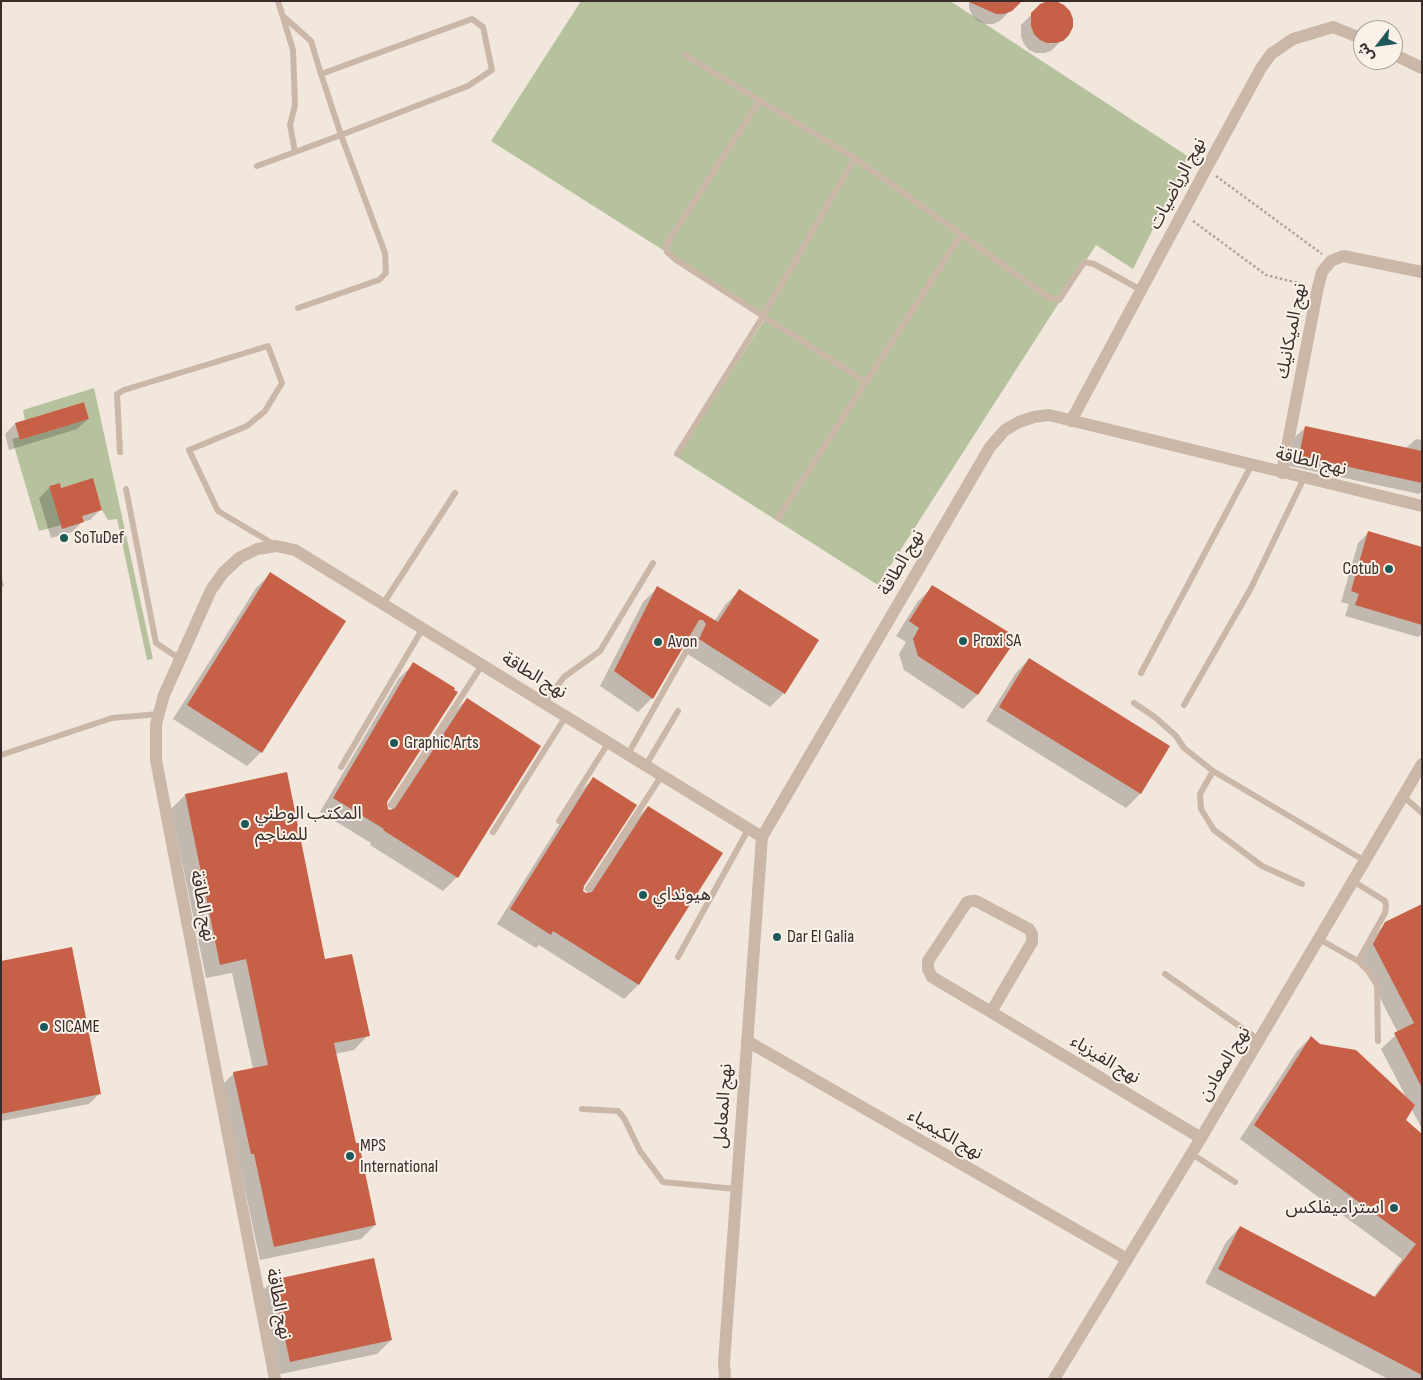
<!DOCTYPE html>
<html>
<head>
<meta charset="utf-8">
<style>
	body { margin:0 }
	#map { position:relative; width:1423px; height:1380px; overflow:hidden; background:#f2e7dd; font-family:"Sofia Sans Condensed","Noto Sans Arabic",sans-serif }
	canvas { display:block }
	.frame { position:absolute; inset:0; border:2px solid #382d29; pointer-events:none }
	.north { position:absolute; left:1353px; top:20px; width:50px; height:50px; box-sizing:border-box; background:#faf2e9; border:1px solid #aca39c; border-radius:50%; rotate:240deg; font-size:14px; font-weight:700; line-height:20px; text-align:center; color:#382d29 }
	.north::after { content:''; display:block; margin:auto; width:18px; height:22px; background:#1e5859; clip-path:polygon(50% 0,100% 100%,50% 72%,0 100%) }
</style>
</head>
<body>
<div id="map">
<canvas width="1423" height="1380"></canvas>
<div class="frame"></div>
<div class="north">ش</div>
</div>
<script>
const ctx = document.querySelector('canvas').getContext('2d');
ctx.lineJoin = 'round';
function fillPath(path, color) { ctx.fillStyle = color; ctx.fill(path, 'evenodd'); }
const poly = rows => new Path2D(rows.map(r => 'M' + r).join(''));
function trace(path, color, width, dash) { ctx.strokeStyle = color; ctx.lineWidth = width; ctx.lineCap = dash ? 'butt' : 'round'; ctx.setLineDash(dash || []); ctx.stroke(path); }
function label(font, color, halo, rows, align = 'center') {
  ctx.font = font + ' "Sofia Sans Condensed","Noto Sans Arabic",sans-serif'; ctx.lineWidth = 4; ctx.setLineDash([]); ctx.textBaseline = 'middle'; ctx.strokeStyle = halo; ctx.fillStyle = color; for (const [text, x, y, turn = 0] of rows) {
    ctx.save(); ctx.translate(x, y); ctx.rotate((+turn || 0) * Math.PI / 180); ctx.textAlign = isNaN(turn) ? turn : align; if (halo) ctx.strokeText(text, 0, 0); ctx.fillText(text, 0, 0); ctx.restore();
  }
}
fillPath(poly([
	[581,1,950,1,1189,157,1133,269,1096,245,878,585,677,457,767,316,491,141],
	[94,388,153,659,147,660,117,519,108,520,102,510,93,479,61,488,60,483,49,486,61,525,39,531,12,439,19,437,20,440,89,419,84,402,25,420,23,410]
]), '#b6c29d');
fillPath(poly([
	[969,1,1020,1,1000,21,993,24,985,24,978,21,972,15,969,8],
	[1041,5,1068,34,1051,51,1044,53,1036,53,1029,50,1024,44,1021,37,1021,25],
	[83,403,88,419,77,429,9,450,5,434,15,424],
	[1306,427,1406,448,1416,439,1422,440,1422,491,1419,494,1289,466,1295,437],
	[50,487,60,489,100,510,90,520,82,522,72,532,51,538,39,498],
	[1368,533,1422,549,1422,634,1418,637,1345,616,1349,604,1341,602,1358,543],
	[270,574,261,752,247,766,173,719,256,588],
	[1,576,4,585,1,589],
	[933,587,977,695,963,709,904,670,899,654,906,642,896,636,918,601],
	[657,588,714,622,725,605,740,590,784,693,770,707,686,653,691,636,688,635,652,698,638,712,600,686,643,602],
	[1029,659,1169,746,1140,794,1126,808,986,721,1015,674],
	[414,664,386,802,387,810,390,811,453,713,467,699,457,877,443,891,370,845,371,843,320,812,399,678],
	[593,779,582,891,587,894,634,821,648,807,721,854,638,985,624,999,539,945,536,948,497,924,579,793],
	[185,795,368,1035,354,1050,335,1054,355,1145,375,1225,361,1239,260,1260,240,1167,220,1087,234,1073,253,1069,232,973,206,978,171,809],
	[1422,908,1422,1129,1411,1108,1404,1120,1422,1191,1422,1379,1388,1379,1205,1283,1226,1242,1240,1227,1373,1298,1402,1259,1240,1139,1297,1051,1311,1037,1320,1045,1406,1097,1381,1049,1398,1033,1360,959,1372,938,1386,923],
	[1,962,100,1093,89,1104,1,1121],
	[273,1281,391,1340,377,1354,276,1375,258,1295]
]), '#0003');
fillPath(poly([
	[967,1,1022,1,1012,11,1004,14,996,14],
	[1048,1,1056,1,1064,5,1070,11,1073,19,1073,27,1069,35,1063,41,1056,43,1047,43,1040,40,1034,34,1031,26,1031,13,1040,4],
	[84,402,89,419,20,440,15,423],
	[1305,426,1422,451,1422,483,1299,456],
	[93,478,102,510,82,516,84,522,62,529,49,486,60,483,61,488],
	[1368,531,1422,547,1422,625,1355,605,1359,594,1351,591],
	[270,572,346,621,262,753,187,705],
	[932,585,1010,633,1013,644,978,695,918,656,913,639,919,628,909,621],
	[657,586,718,622,739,589,819,640,785,694,699,639,706,624,703,620,699,620,653,699,614,671],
	[1029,658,1170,746,1141,794,999,707],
	[413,662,455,688,454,690,458,692,387,802,388,809,391,810,395,808,467,698,541,746,458,878,383,830,384,829,333,798],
	[287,772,325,959,352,954,370,1036,334,1043,356,1143,359,1143,376,1225,274,1247,254,1154,251,1154,233,1072,268,1065,246,959,220,965,185,794],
	[593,777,637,805,584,886,583,891,586,893,592,892,648,806,723,853,639,985,553,931,551,935,510,909],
	[1422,904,1422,1088,1394,1033,1414,1023,1373,944,1385,922],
	[72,947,101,1094,1,1114,1,961],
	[1311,1036,1320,1044,1356,1050,1415,1105,1406,1120,1422,1134,1422,1375,1218,1269,1240,1226,1375,1297,1416,1244,1254,1125],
	[374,1258,392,1340,290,1362,272,1280]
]), '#c66147');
trace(poly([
	[1216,176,1322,254],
	[1193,221,1266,275,1306,285]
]), '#b6a193', 2.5, [2.5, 2.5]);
trace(poly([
	[278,1,293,50,295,105,290,125,295,152,341,135,385,253,386,273,379,280,298,308],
	[284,17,311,41,321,74,341,135,468,86,492,70,483,27,472,19,321,74],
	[685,55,855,158,1048,297,1059,300,1084,262,1094,264,1141,290],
	[760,100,666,245,667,252,676,260,866,382],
	[257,166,295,152],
	[120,452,117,394,124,390,268,346,282,383,265,411,247,426,189,450,218,511,275,545],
	[677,454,763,316,855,158],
	[126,489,156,643,180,659],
	[778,518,961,235],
	[383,604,455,493],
	[1141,673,1251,466],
	[544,703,564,677,600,651,653,563],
	[1134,703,1156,718,1176,736,1184,748,1213,771,1365,861],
	[1184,705,1251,588,1304,478],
	[628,754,701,625],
	[1,755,112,718,159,714],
	[646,765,678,711],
	[341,767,423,628],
	[1213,771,1200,794,1201,809,1214,830,1262,866,1302,884],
	[1403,796,1422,813],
	[391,805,482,665],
	[559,821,609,742],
	[493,832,566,716],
	[1353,881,1385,901,1386,906,1385,913,1358,961],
	[588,889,662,775],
	[1319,939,1358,961,1368,971,1377,985,1378,1041],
	[678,957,749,828],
	[1165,974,1259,1040],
	[582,1109,618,1111,624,1118,640,1151,663,1182,736,1189],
	[1192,1154,1235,1182]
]), '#cbb7a8', 6);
trace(poly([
	[1393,54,1422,68],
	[1071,421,1206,169,1261,68,1271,54,1293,39,1333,27,1363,39],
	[1282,473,1318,287,1322,272,1331,261,1343,256,1422,272],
	[991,1012,1032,942,1032,934,1029,929,976,901,971,901,967,902,928,961,928,969,932,977,991,1012,1201,1138],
	[747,1041,1127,1259]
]), '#cbb7a8', 12);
trace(poly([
	[275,1379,156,760,156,724,164,695,211,590,223,573,239,558,257,549,276,546,295,550,762,837],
	[725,1379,724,1363,762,837,990,447,1005,430,1019,422,1034,417,1049,415,1422,506],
	[1054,1379,1201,1138,1422,764]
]), '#cbb7a8', 12);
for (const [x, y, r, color] of [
	[64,538,5,"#1e5859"],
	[1389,569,5,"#1e5859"],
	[963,641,5,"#1e5859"],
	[658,642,5,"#1e5859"],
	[394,743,5,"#1e5859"],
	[245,824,5,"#1e5859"],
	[643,895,5,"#1e5859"],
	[777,937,5,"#1e5859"],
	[44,1027,5,"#1e5859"],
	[350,1156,5,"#1e5859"],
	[1394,1208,5,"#1e5859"]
]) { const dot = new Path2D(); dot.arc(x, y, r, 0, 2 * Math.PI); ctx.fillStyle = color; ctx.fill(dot); trace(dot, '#faf2e9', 2); }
label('18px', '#382d29', '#faf2e9', [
	["نهج الرياضيات",1178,184,-62],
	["نهج الميكانيك",1292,331,-79],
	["نهج الطاقة",1311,462,13],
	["نهج الطاقة",902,563,-60],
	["نهج الطاقة",534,676,31],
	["نهج الطاقة",202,906,79],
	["نهج الفيزياء",1105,1060,31],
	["نهج المعادن",1225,1064,-59],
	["نهج المعامل",724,1106,-86],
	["نهج الكيمياء",945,1135,30],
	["نهج الطاقة",278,1304,79]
]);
label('18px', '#382d29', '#faf2e9', [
	["SoTuDef",74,538],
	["Cotub",1379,569,"right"],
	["Proxi SA",973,641],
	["Avon",668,642],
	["Graphic Arts",404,743],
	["المكتب الوطني",255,814],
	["للمناجم",255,835],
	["هيونداي",653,895],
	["Dar El Galia",787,937],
	["SICAME",54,1027],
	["MPS",360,1146],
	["International",360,1167],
	["استراميفلكس",1384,1208,"right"]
], 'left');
</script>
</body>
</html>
